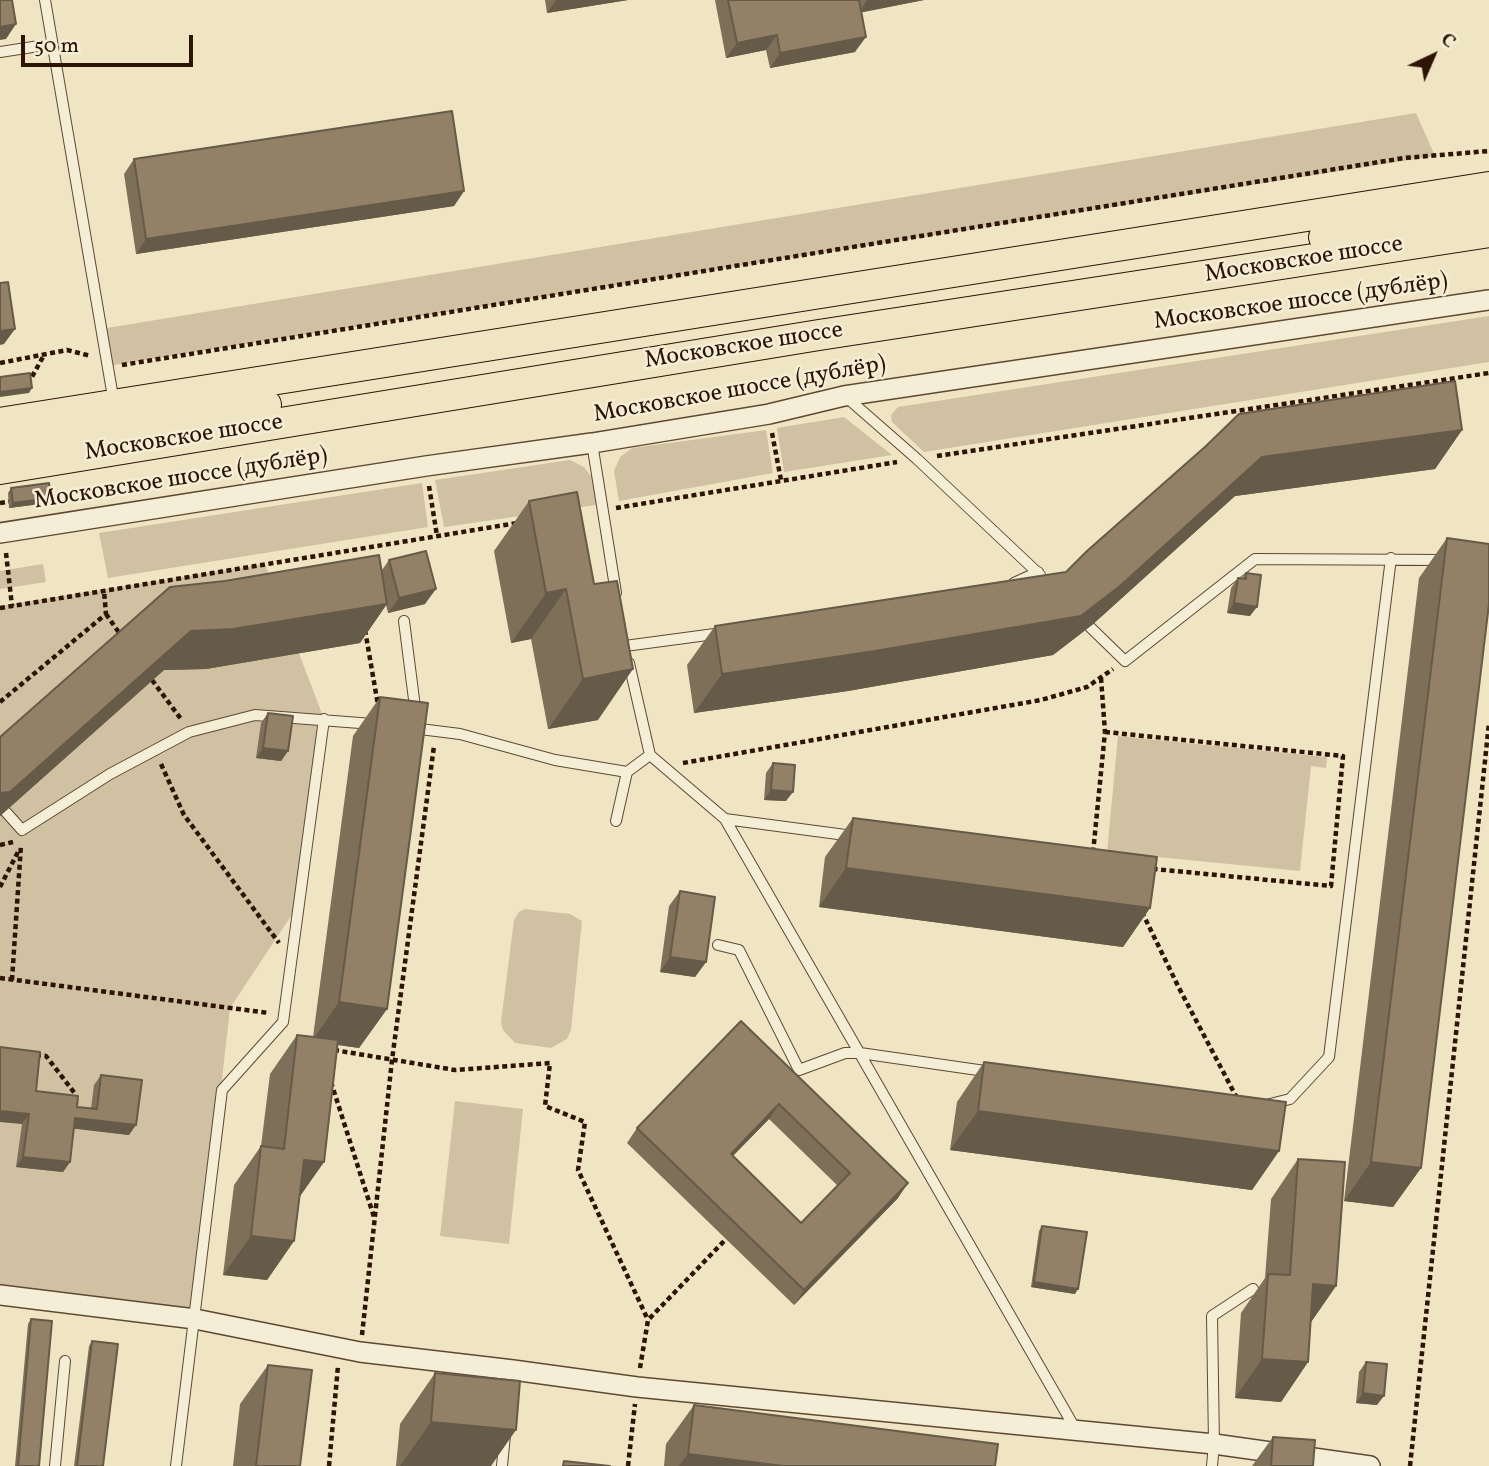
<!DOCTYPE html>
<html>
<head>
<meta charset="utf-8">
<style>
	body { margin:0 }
	#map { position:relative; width:1489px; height:1466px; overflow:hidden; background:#f0e5c2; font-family:Vollkorn,serif }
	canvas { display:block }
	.north { position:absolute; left:1398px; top:21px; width:70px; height:70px; -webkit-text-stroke:5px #f5eed7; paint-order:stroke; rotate:44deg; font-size:19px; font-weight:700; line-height:28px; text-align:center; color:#2d1405 }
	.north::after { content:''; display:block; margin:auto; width:24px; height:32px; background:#2d1405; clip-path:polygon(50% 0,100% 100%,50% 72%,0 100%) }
	.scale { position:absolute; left:21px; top:35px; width:172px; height:32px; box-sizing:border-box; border:4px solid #2d1405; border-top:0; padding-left:9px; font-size:21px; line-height:24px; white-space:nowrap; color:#2d1405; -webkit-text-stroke:5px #f5eed7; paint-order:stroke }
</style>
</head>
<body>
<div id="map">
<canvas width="1489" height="1466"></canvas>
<div class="north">С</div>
<div class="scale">50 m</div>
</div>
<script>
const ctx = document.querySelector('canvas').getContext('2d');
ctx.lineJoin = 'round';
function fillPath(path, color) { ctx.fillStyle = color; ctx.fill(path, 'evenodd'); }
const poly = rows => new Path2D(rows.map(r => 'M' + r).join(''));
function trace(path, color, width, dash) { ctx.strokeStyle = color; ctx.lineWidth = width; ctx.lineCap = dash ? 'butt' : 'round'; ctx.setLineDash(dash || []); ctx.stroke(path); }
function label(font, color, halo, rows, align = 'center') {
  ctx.font = font + ' Vollkorn,serif'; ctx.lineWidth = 5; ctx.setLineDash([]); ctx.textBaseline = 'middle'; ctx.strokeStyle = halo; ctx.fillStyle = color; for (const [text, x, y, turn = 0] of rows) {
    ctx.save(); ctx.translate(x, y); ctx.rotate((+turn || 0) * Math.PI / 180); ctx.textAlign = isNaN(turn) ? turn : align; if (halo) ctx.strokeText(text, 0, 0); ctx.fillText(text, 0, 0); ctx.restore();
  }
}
fillPath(poly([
	[1416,113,1435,156,107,366,101,329],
	[1489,316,1489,362,924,452,892,422,891,415,898,407],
	[844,417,892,455,784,472,777,428],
	[766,430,773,473,619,501,614,471,620,457,632,448],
	[570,460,584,467,594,480,596,505,444,527,435,480],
	[422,483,428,527,108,578,99,533],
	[43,564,46,582,0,589,0,571],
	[265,564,324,719,299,904,230,1008,195,1319,0,1296,0,606],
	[1118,736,1327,757,1326,768,1311,766,1300,871,1107,852],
	[525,909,570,914,582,921,571,1030,567,1039,551,1048,515,1043,503,1030,501,1022,514,920,519,912],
	[455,1101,523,1109,509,1244,440,1236]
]), '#cfc1a2');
const service = poly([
	[45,0,114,403],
	[0,52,52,44],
	[845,396,917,459,1040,575],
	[592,443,616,593],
	[1014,583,1038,572],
	[404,621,416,715],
	[1090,627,1125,661,1255,559,1442,560],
	[625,646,722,633],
	[629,663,650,755,725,819,1076,1430],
	[412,728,460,734,555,760,627,772,650,755],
	[5,811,22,830,110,774,189,732,255,715,373,724],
	[725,819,853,836],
	[616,821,627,772],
	[718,945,739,950,799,1070,845,1053,860,1053,992,1072],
	[1266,1105,1290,1099,1329,1057,1391,558],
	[55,1466,65,1361],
	[176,1466,222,1090,283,1022,324,719],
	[502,1466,505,1435],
	[1212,1466,1214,1444,1212,1316,1253,1289]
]);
const minor = poly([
	[0,533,426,466,592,443,769,414,844,396,1489,300],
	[0,1295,195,1319,360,1352,513,1370,637,1387,1214,1444,1370,1466]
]);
const primary = poly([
	[1324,237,1489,211],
	[0,423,1489,187],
	[0,447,266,405],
	[0,469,819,335,1489,232]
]);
trace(service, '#5e4834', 12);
trace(minor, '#5e4834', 22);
trace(primary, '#2d1405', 32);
trace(poly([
	[0,363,67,350,91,356],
	[122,365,1404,158,1489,151],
	[28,384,44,355],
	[772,433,781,480],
	[937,456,1489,373],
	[429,486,437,536],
	[0,503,13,501],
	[616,508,897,462],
	[6,553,12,606],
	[0,608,517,523],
	[106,614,122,637],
	[365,630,378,705],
	[1101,678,1105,732],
	[152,680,181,719],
	[0,702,106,614,104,591],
	[1105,732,1343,756,1331,886,1092,863,1105,732],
	[683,763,1041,700,1087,687,1113,669],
	[161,764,184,815,279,943],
	[0,845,13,842],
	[0,887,19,850],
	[1142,912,1179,988,1238,1100],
	[0,978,269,1013],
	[12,980,21,845],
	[334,1050,455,1070,550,1063,545,1106,585,1122,578,1170,648,1320],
	[36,1055,46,1056,76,1095],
	[331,1082,374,1217],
	[362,1335,392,1060,434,746],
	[640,1368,648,1320,726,1239],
	[329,1466,338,1366],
	[628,1466,635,1404],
	[1410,1466,1489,723]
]), '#2d1405', 4.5, [5, 3.5]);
trace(service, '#f5eed7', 10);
trace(minor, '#f5eed7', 19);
trace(primary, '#f0e5c2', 30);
fillPath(poly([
	[545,0,628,0,547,13],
	[715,0,924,0,861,12,855,52,770,68,766,50,726,58],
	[134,159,464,191,454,206,136,254,124,174],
	[1462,430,1435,469,1235,496,1092,625,1053,655,848,691,694,713,687,665,715,626,1066,572,1206,446],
	[11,488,51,498,48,503,9,508,8,493],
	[577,492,598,720,548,729,531,639,511,643,494,551,529,501],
	[1447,538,1421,1168,1393,1207,1344,1201,1419,578],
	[389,560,425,604,388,613,386,605,360,643,206,669,164,670,0,816,0,737,382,570],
	[1246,573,1250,616,1227,613,1231,588,1238,578,1242,578],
	[380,697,387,1009,359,1048,338,1045,324,1162,299,1197,294,1241,267,1280,223,1275,234,1185,261,1146,270,1074,297,1035,313,1037,353,736],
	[268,713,288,751,281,761,256,758,261,723],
	[773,763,786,801,764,800,766,773],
	[853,818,1150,908,1123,947,819,907,825,857],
	[680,891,706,962,695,977,660,972,669,906],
	[741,1021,898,1198,794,1305,627,1143,637,1128],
	[769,1119,838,1186,801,1223,733,1156],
	[984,1062,1279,1151,1252,1190,950,1150,957,1102],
	[101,1075,129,1135,74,1128,70,1162,63,1172,16,1167,22,1124,36,1091,77,1107,91,1109,94,1085],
	[1298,1159,1336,1286,1311,1322,1308,1362,1281,1402,1235,1398,1241,1313,1265,1278,1271,1199],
	[1042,1226,1075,1294,1031,1287,1039,1231],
	[31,1319,39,1466,15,1466,28,1324],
	[92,1341,103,1466,74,1466,89,1346],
	[1366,1362,1377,1405,1356,1403,1359,1372],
	[268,1365,300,1466,233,1466,240,1404],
	[435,1373,491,1466,396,1466,400,1424],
	[694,1405,995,1466,664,1466,666,1444],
	[1273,1437,1313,1466,1252,1466]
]), '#7e6f59');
fillPath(poly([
	[556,0,628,0,547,13],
	[867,0,924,0,859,13],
	[16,24,6,39,0,40,0,27],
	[777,35,766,50,726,58,737,43],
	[866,37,855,52,770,68,780,53],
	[464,191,454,206,136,254,146,239],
	[15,329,4,344,0,345,0,331],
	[32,388,29,393,0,397,0,392],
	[1462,430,1435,469,1235,496,1092,625,1053,655,848,691,694,713,722,674,1081,616,1262,457],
	[51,498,48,503,9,508,13,503],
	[436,589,425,604,388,613,399,598],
	[566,589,531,639,511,643,546,593],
	[1234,603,1257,607,1250,616,1227,613],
	[387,604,360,643,206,669,164,670,0,816,0,793,191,631],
	[633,669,598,720,548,729,583,679],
	[263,748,288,751,281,761,256,758],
	[771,790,793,792,786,801,764,800],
	[846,868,1150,908,1123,947,819,907],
	[670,957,706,962,695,977,660,972],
	[339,1002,387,1009,359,1048,312,1041],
	[779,1104,769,1119,720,1169,731,1154],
	[0,1111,29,1114,22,1124,0,1122],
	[978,1111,1279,1151,1252,1190,950,1150],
	[75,1118,136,1125,129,1135,68,1128],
	[23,1157,70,1162,63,1172,16,1167],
	[304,1160,324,1162,296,1202],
	[1371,1162,1421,1168,1393,1207,1344,1201],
	[908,1183,898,1198,794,1305,804,1290],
	[251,1236,294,1241,267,1280,223,1275],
	[1034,1282,1078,1289,1075,1294,1031,1287],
	[1313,1284,1336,1286,1309,1325],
	[1262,1359,1308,1362,1281,1402,1235,1398],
	[1363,1393,1384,1396,1377,1405,1356,1403],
	[431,1422,516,1430,491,1466,400,1466],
	[688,1454,783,1466,679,1466]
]), '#665a48');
const building = poly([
	[0,0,12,0,16,24,0,27,0,0],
	[728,0,859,0,866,37,780,53,777,35,737,43,728,0],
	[452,111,464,191,146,239,134,159,452,111],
	[8,282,15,329,0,331,0,283,8,282],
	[30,373,32,388,0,392,0,377,30,373],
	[1455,381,1462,430,1262,457,1120,586,1081,616,875,651,722,674,715,626,1066,572,1087,551,1206,446,1239,414,1455,381],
	[49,483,51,498,13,503,11,488,49,483],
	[577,492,594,584,617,581,633,669,583,679,566,589,546,593,529,501,577,492],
	[1447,538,1489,544,1489,604,1421,1168,1371,1162,1447,538],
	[426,551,436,589,399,598,389,560,426,551],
	[379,555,387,604,233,629,191,631,10,792,0,793,0,737,170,587,225,581,379,555],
	[1246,573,1261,575,1257,607,1234,603,1238,578,1246,579,1246,573],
	[380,697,428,703,387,1009,339,1002,380,697],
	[268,713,293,716,288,751,263,748,268,713],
	[773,763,795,765,793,792,771,790,773,763],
	[853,818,1157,857,1150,908,846,868,853,818],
	[680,891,715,897,706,962,670,957,680,891],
	[741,1021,908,1183,804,1290,637,1128,741,1021],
	[779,1104,850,1173,801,1223,731,1154,779,1104],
	[297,1035,338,1040,324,1162,304,1160,294,1241,251,1236,261,1146,284,1149,297,1035],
	[0,1047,40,1052,36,1091,78,1096,77,1107,97,1109,101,1075,142,1080,136,1125,75,1118,70,1162,23,1157,29,1114,0,1111,0,1047],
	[984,1062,1286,1102,1279,1151,978,1111,984,1062],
	[1298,1159,1345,1162,1336,1286,1313,1284,1308,1362,1262,1359,1268,1274,1290,1275,1298,1159],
	[1042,1226,1087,1232,1078,1289,1034,1282,1042,1226],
	[31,1319,52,1321,39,1466,18,1466,31,1319],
	[92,1341,118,1344,103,1466,77,1466,92,1341],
	[1366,1362,1387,1364,1384,1396,1363,1393,1366,1362],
	[268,1365,312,1370,300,1466,256,1466,268,1365],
	[435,1373,520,1381,516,1430,431,1422,435,1373],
	[694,1405,998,1444,995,1466,783,1466,688,1454,694,1405],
	[1273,1437,1315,1440,1313,1466,1271,1466,1273,1437],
	[564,1461,610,1466,563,1466,564,1461]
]);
fillPath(building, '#928167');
trace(building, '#665a48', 2);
label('24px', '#2d1405', '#f5eed7', [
	["Московское шоссе",1304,261,-9],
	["Московское шоссе (дублёр)",1301,303,-8],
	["Московское шоссе",744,347,-9],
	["Московское шоссе (дублёр)",740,391,-10],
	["Московское шоссе",184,439,-9],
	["Московское шоссе (дублёр)",181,480,-9]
]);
</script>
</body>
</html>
